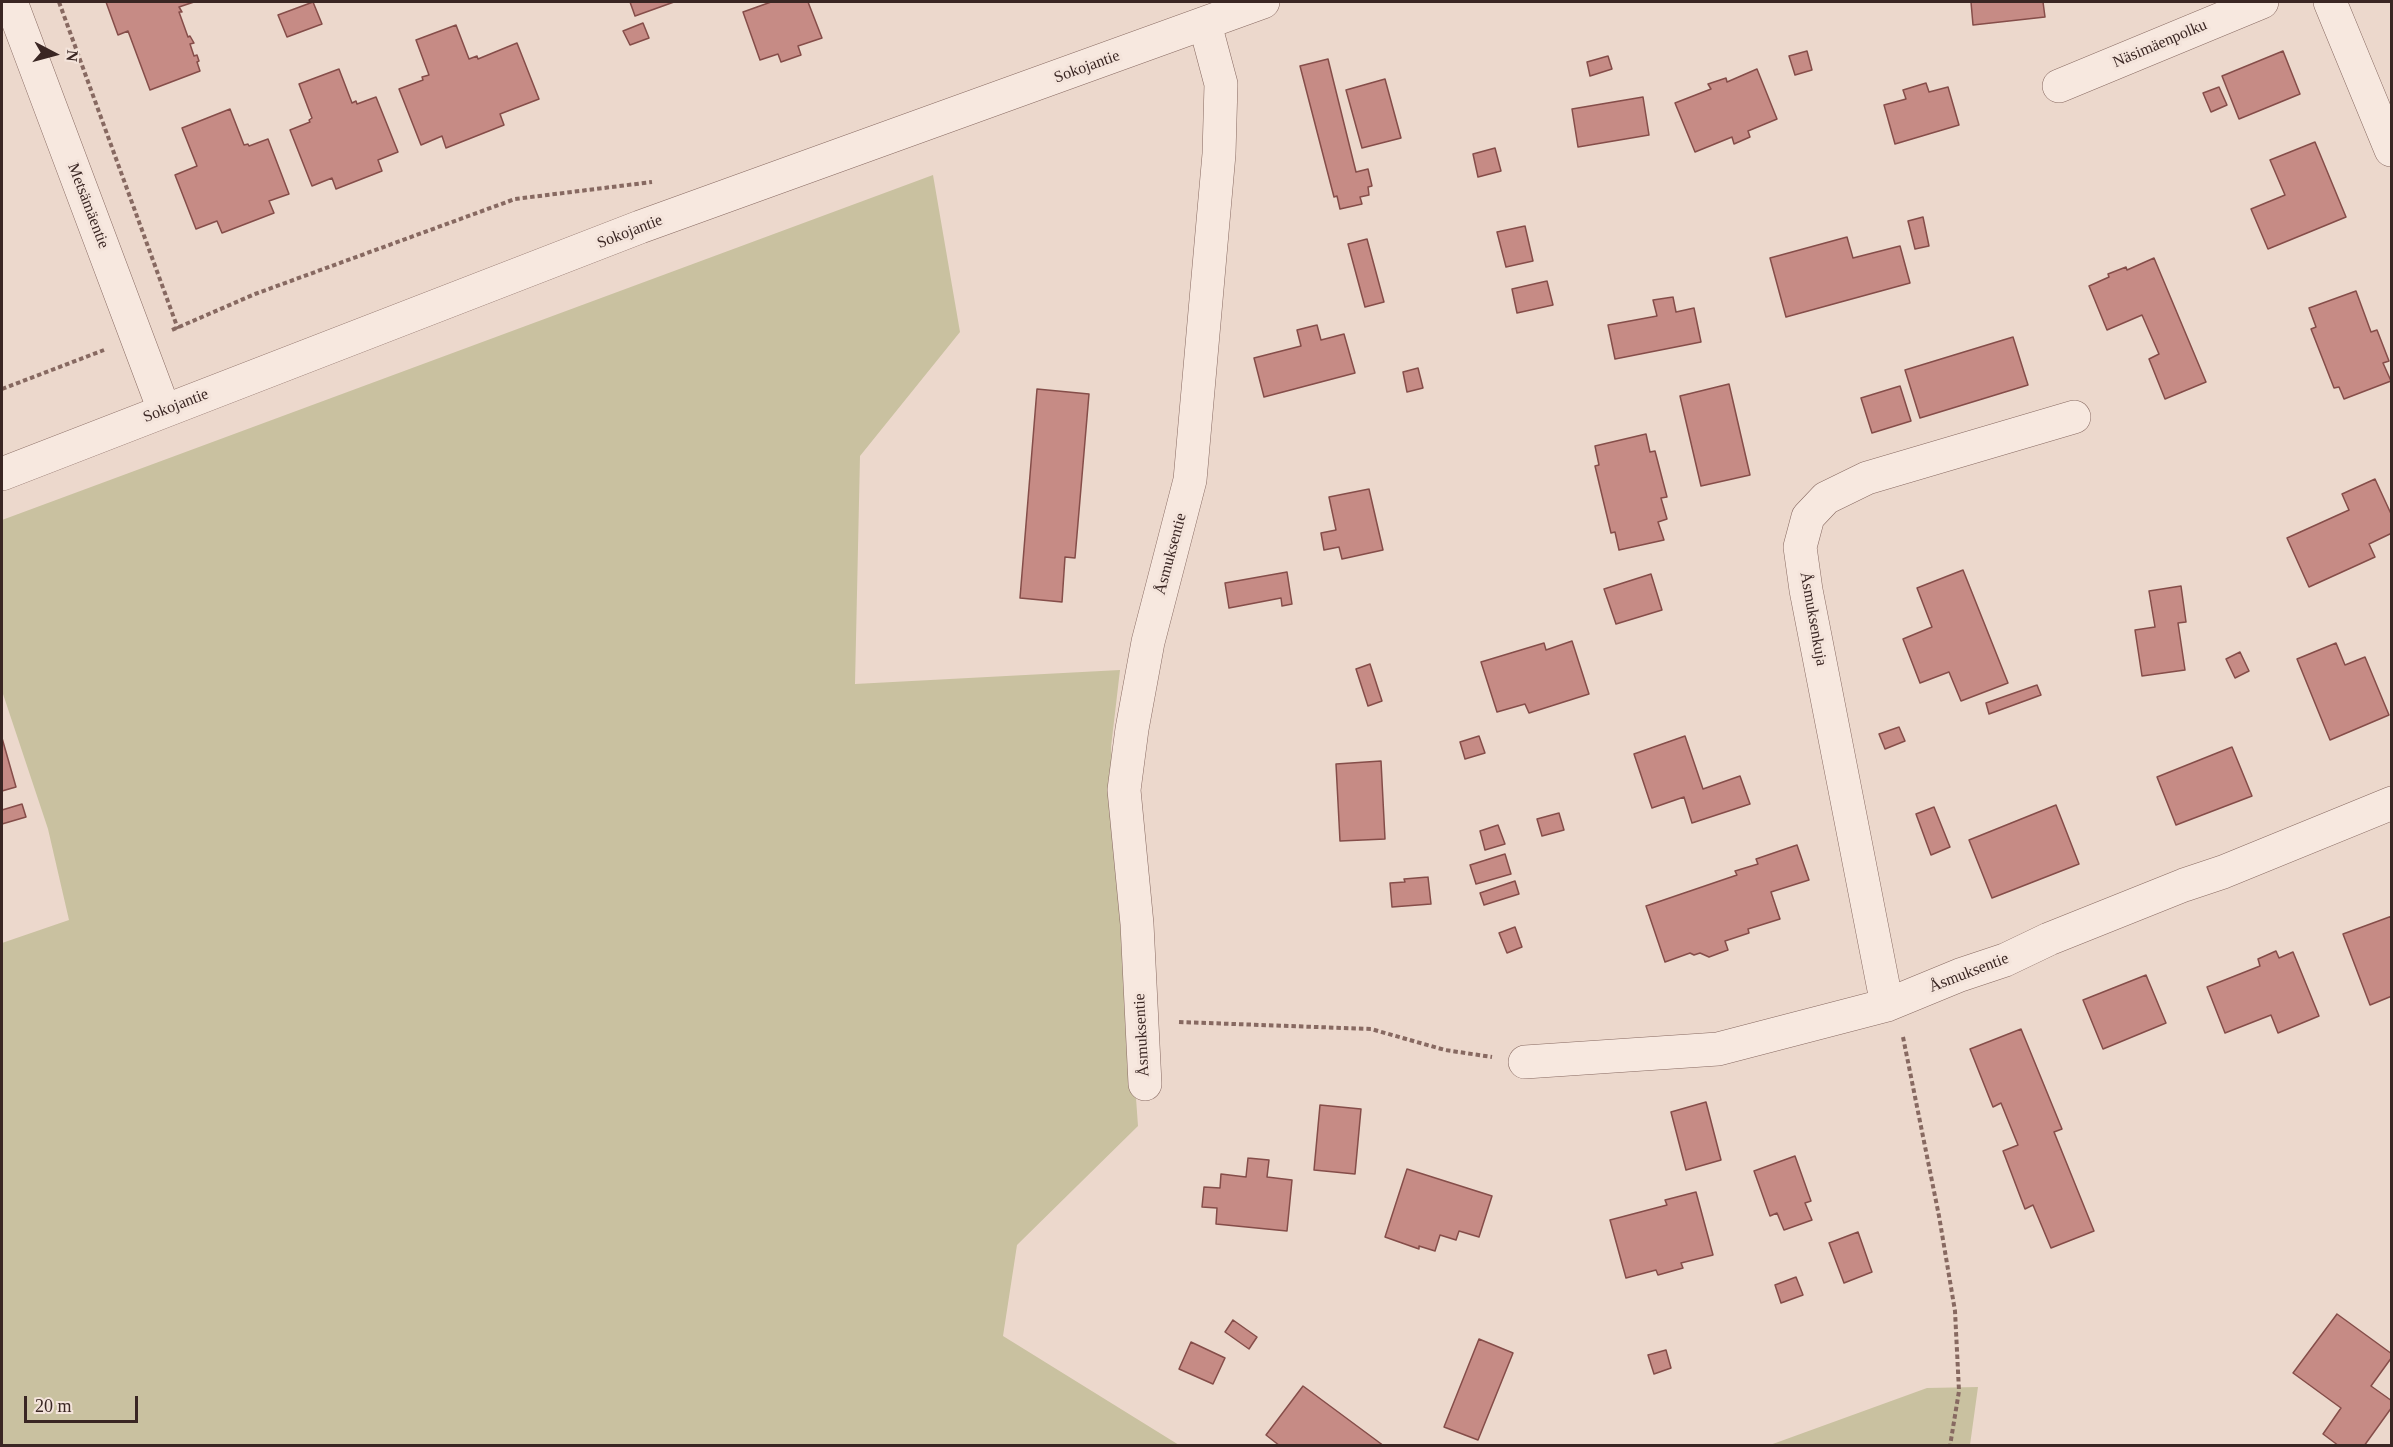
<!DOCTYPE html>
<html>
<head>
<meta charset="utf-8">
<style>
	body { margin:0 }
	#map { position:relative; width:2393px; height:1447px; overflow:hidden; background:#ecd8cc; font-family:"Times New Roman",serif }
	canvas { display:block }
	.frame { position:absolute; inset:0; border:3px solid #3a2623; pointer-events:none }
	.north { position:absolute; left:24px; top:24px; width:60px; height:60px; -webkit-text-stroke:4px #f4e4db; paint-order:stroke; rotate:96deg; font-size:16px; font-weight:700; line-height:24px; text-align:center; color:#3a2623 }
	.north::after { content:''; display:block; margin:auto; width:21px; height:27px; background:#3a2623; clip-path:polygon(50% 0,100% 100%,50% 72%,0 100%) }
	.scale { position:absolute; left:24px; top:1396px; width:114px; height:27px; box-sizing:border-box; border:3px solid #3a2623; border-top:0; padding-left:8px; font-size:18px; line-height:21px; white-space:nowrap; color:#3a2623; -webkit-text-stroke:4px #f4e4db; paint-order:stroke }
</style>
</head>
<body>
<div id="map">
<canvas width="2393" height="1447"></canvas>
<div class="frame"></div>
<div class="north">N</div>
<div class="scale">20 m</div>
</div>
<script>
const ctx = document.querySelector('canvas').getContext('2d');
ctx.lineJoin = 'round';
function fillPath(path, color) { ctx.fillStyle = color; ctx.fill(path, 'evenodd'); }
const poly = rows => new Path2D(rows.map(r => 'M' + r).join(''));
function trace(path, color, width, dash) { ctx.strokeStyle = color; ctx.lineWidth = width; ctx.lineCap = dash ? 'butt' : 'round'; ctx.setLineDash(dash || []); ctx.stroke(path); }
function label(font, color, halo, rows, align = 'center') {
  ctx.font = font + ' "Times New Roman",serif'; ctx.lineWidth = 6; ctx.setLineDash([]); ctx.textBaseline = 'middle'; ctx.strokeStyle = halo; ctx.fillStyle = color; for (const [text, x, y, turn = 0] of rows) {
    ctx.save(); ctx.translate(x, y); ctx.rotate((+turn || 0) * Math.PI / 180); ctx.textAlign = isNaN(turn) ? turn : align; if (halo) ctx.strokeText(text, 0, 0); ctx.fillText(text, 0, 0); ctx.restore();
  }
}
fillPath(poly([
	[933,175,960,332,860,456,855,684,1120,670,1111,747,1138,1126,1017,1245,1003,1336,1179,1445,2,1445,2,943,69,920,48,829,2,691,2,520],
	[1978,1387,1970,1445,1770,1445,1927,1388]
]), '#c9c1a0');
const building = poly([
	[106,2,194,2,179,7,182,12,179,12,188,37,190,36,194,43,190,44,194,56,197,55,199,61,197,62,200,71,150,90,128,31,118,35,106,2],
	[313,2,322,24,287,37,278,15,313,2],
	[630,2,674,2,635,16,630,2],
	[771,2,808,2,822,38,798,46,801,55,781,62,778,54,760,60,743,12,771,2],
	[1971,2,2043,2,2045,17,1973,25,1971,2],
	[643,23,649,38,630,45,623,31,643,23],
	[456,25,469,59,477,56,478,59,517,43,539,99,500,114,504,125,446,148,442,136,421,145,399,89,423,80,422,77,429,75,416,40,456,25],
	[1807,51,1812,70,1795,75,1789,56,1807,51],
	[2283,51,2300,94,2239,119,2222,76,2283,51],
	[1608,56,1612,69,1590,76,1587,62,1608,56],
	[1328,59,1356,172,1368,169,1372,186,1368,187,1369,195,1360,197,1362,204,1340,209,1337,196,1334,197,1300,66,1328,59],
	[339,69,352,103,356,101,357,104,376,97,398,152,378,160,382,171,336,189,332,178,312,186,290,130,310,122,309,120,312,118,299,84,339,69],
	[1757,69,1777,119,1748,131,1750,137,1734,144,1732,137,1695,152,1675,103,1711,89,1708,84,1726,78,1727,82,1757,69],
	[1385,79,1401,138,1362,148,1346,90,1385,79],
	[1926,83,1929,92,1948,87,1959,125,1895,144,1884,105,1906,99,1903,90,1926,83],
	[2219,87,2227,105,2211,112,2203,93,2219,87],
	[1643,97,1649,135,1578,147,1572,109,1643,97],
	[230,109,244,145,248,144,249,146,268,139,289,194,269,201,274,213,222,233,217,221,196,229,175,175,197,166,182,128,230,109],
	[2315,142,2346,217,2268,249,2251,209,2285,195,2270,160,2315,142],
	[1495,148,1501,171,1478,177,1473,154,1495,148],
	[1923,217,1929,246,1915,249,1908,221,1923,217],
	[1525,226,1533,261,1506,267,1497,232,1525,226],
	[1847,237,1853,258,1900,246,1910,283,1786,317,1770,258,1847,237],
	[1367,239,1384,302,1365,307,1348,244,1367,239],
	[2154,258,2206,382,2165,399,2149,359,2159,354,2142,315,2107,330,2089,286,2109,277,2108,274,2126,267,2127,270,2154,258],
	[1547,281,1553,305,1517,313,1512,289,1547,281],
	[2356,291,2371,332,2377,330,2389,361,2383,363,2391,381,2344,399,2339,387,2334,388,2311,329,2316,327,2309,308,2356,291],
	[1673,297,1676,312,1694,308,1701,342,1615,359,1608,325,1657,316,1653,300,1673,297],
	[1317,325,1321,340,1344,334,1355,373,1264,397,1254,358,1301,346,1297,330,1317,325],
	[2013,337,2028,385,1920,418,1905,370,2013,337],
	[1418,368,1423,388,1407,392,1403,372,1418,368],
	[1729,384,1750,475,1701,486,1680,396,1729,384],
	[1900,386,1911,421,1872,433,1861,398,1900,386],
	[1037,389,1089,394,1075,558,1065,557,1062,602,1020,598,1037,389],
	[1646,434,1650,452,1655,451,1667,497,1661,498,1667,519,1658,522,1664,540,1619,550,1615,532,1611,533,1595,466,1599,465,1595,446,1646,434],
	[2375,479,2392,516,2392,533,2369,544,2375,557,2309,587,2287,538,2349,510,2342,494,2375,479],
	[1369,489,1383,550,1342,559,1339,547,1324,550,1321,533,1336,530,1329,497,1369,489],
	[1963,570,2008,683,1961,701,1949,672,1920,683,1903,639,1932,627,1917,588,1963,570],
	[1287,572,1292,604,1282,606,1281,598,1229,608,1225,583,1287,572],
	[1651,574,1662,610,1616,624,1604,589,1651,574],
	[2181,586,2186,622,2178,623,2185,670,2142,676,2135,630,2155,627,2149,591,2181,586],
	[1572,641,1589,694,1529,713,1525,704,1497,712,1481,662,1544,643,1546,650,1572,641],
	[2336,643,2345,665,2365,657,2389,715,2330,740,2297,659,2336,643],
	[2240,652,2249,671,2235,678,2226,659,2240,652],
	[1370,664,1382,701,1368,706,1356,669,1370,664],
	[2037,685,2041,695,1989,714,1986,703,2037,685],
	[1899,727,1905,741,1885,749,1879,734,1899,727],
	[1479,736,1485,753,1465,759,1460,742,1479,736],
	[1685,736,1703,789,1740,776,1750,804,1692,823,1684,797,1652,808,1634,754,1685,736],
	[2,738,16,787,2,791,2,738],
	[2232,747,2252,796,2176,825,2157,777,2232,747],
	[1381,761,1385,839,1340,841,1336,764,1381,761],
	[22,804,26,817,2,824,2,810,22,804],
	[2056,805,2079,864,1992,898,1969,840,2056,805],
	[1934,807,1950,847,1931,855,1916,814,1934,807],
	[1559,813,1564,830,1542,836,1537,819,1559,813],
	[1498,825,1505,844,1485,850,1480,831,1498,825],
	[1797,845,1809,880,1771,892,1780,919,1748,929,1749,933,1725,941,1728,950,1709,957,1700,953,1694,955,1690,953,1665,962,1646,906,1737,875,1735,871,1758,864,1756,859,1797,845],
	[1505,854,1511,874,1476,884,1470,865,1505,854],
	[1428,877,1431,904,1392,907,1390,883,1405,882,1404,879,1428,877],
	[1515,881,1519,894,1484,905,1480,893,1515,881],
	[2392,916,2392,996,2370,1005,2343,934,2392,916],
	[1515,927,1522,947,1507,953,1499,933,1515,927],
	[2276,951,2279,958,2293,952,2319,1016,2278,1033,2271,1015,2225,1033,2207,987,2260,966,2258,959,2276,951],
	[2146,975,2166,1023,2103,1049,2083,1000,2146,975],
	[2021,1029,2062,1129,2054,1132,2094,1231,2051,1248,2033,1205,2025,1209,2003,1151,2018,1145,2001,1103,1993,1107,1970,1049,2021,1029],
	[1706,1102,1721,1160,1686,1170,1671,1112,1706,1102],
	[1320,1105,1361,1109,1355,1174,1314,1170,1320,1105],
	[1795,1156,1811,1201,1805,1203,1812,1220,1784,1230,1777,1213,1770,1216,1754,1171,1795,1156],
	[1248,1158,1269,1160,1267,1177,1292,1180,1287,1231,1216,1224,1217,1208,1202,1207,1204,1187,1220,1188,1221,1174,1246,1177,1248,1158],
	[1407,1169,1492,1196,1479,1237,1459,1231,1456,1240,1440,1235,1435,1251,1419,1246,1419,1249,1385,1237,1407,1169],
	[1696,1192,1713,1255,1681,1263,1683,1268,1658,1275,1656,1270,1626,1278,1610,1220,1667,1205,1665,1200,1696,1192],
	[1858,1232,1872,1272,1844,1283,1829,1243,1858,1232],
	[1796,1277,1803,1295,1781,1303,1775,1285,1796,1277],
	[2337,1314,2392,1354,2392,1357,2371,1386,2392,1401,2392,1407,2364,1446,2339,1446,2323,1434,2341,1408,2293,1373,2337,1314],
	[1233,1320,1257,1337,1249,1349,1225,1332,1233,1320],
	[1479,1339,1513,1353,1478,1440,1444,1427,1479,1339],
	[1191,1342,1225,1358,1213,1384,1179,1369,1191,1342],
	[1666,1350,1671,1368,1654,1374,1648,1355,1666,1350],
	[1303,1386,1384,1446,1280,1446,1266,1435,1303,1386]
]);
fillPath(building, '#c68b85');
trace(building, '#854d49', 1.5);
const minor = poly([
	[11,2,164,410],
	[2330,2,2391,150],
	[2059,86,2262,2],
	[1887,1005,1806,590,1800,547,1808,517,1826,498,1867,478,2074,417],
	[1525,1062,1718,1049,1887,1005,1960,975,2005,960,2049,939,2184,885,2223,872,2392,803],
	[1145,1084,1137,924,1124,790,1132,729,1148,642,1190,480,1219,154,1221,84,1205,24]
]);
const tertiary = poly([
	[2,474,640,227,1263,2]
]);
trace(minor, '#876961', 34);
trace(tertiary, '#876961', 34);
trace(poly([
	[59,2,178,329],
	[172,330,255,294,515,199,652,182],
	[2,389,104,350],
	[1179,1022,1371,1029,1445,1050,1492,1057],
	[1903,1037,1939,1216,1955,1311,1959,1391,1950,1446]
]), '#876961', 4, [4.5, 3]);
trace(minor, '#f7e8df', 33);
trace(tertiary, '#f7e8df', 33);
label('16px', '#3a2623', '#f4e4db', [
	["Näsimäenpolku",2160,44,-23],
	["Sokojantie",1087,67,-20],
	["Metsämäentie",88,206,69],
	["Sokojantie",630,232,-21],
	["Sokojantie",176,406,-21],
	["Åsmuksentie",1171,554,-75],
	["Åsmuksenkuja",1813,619,80],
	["Åsmuksentie",1969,973,-21],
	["Åsmuksentie",1142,1035,-93]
]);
</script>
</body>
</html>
